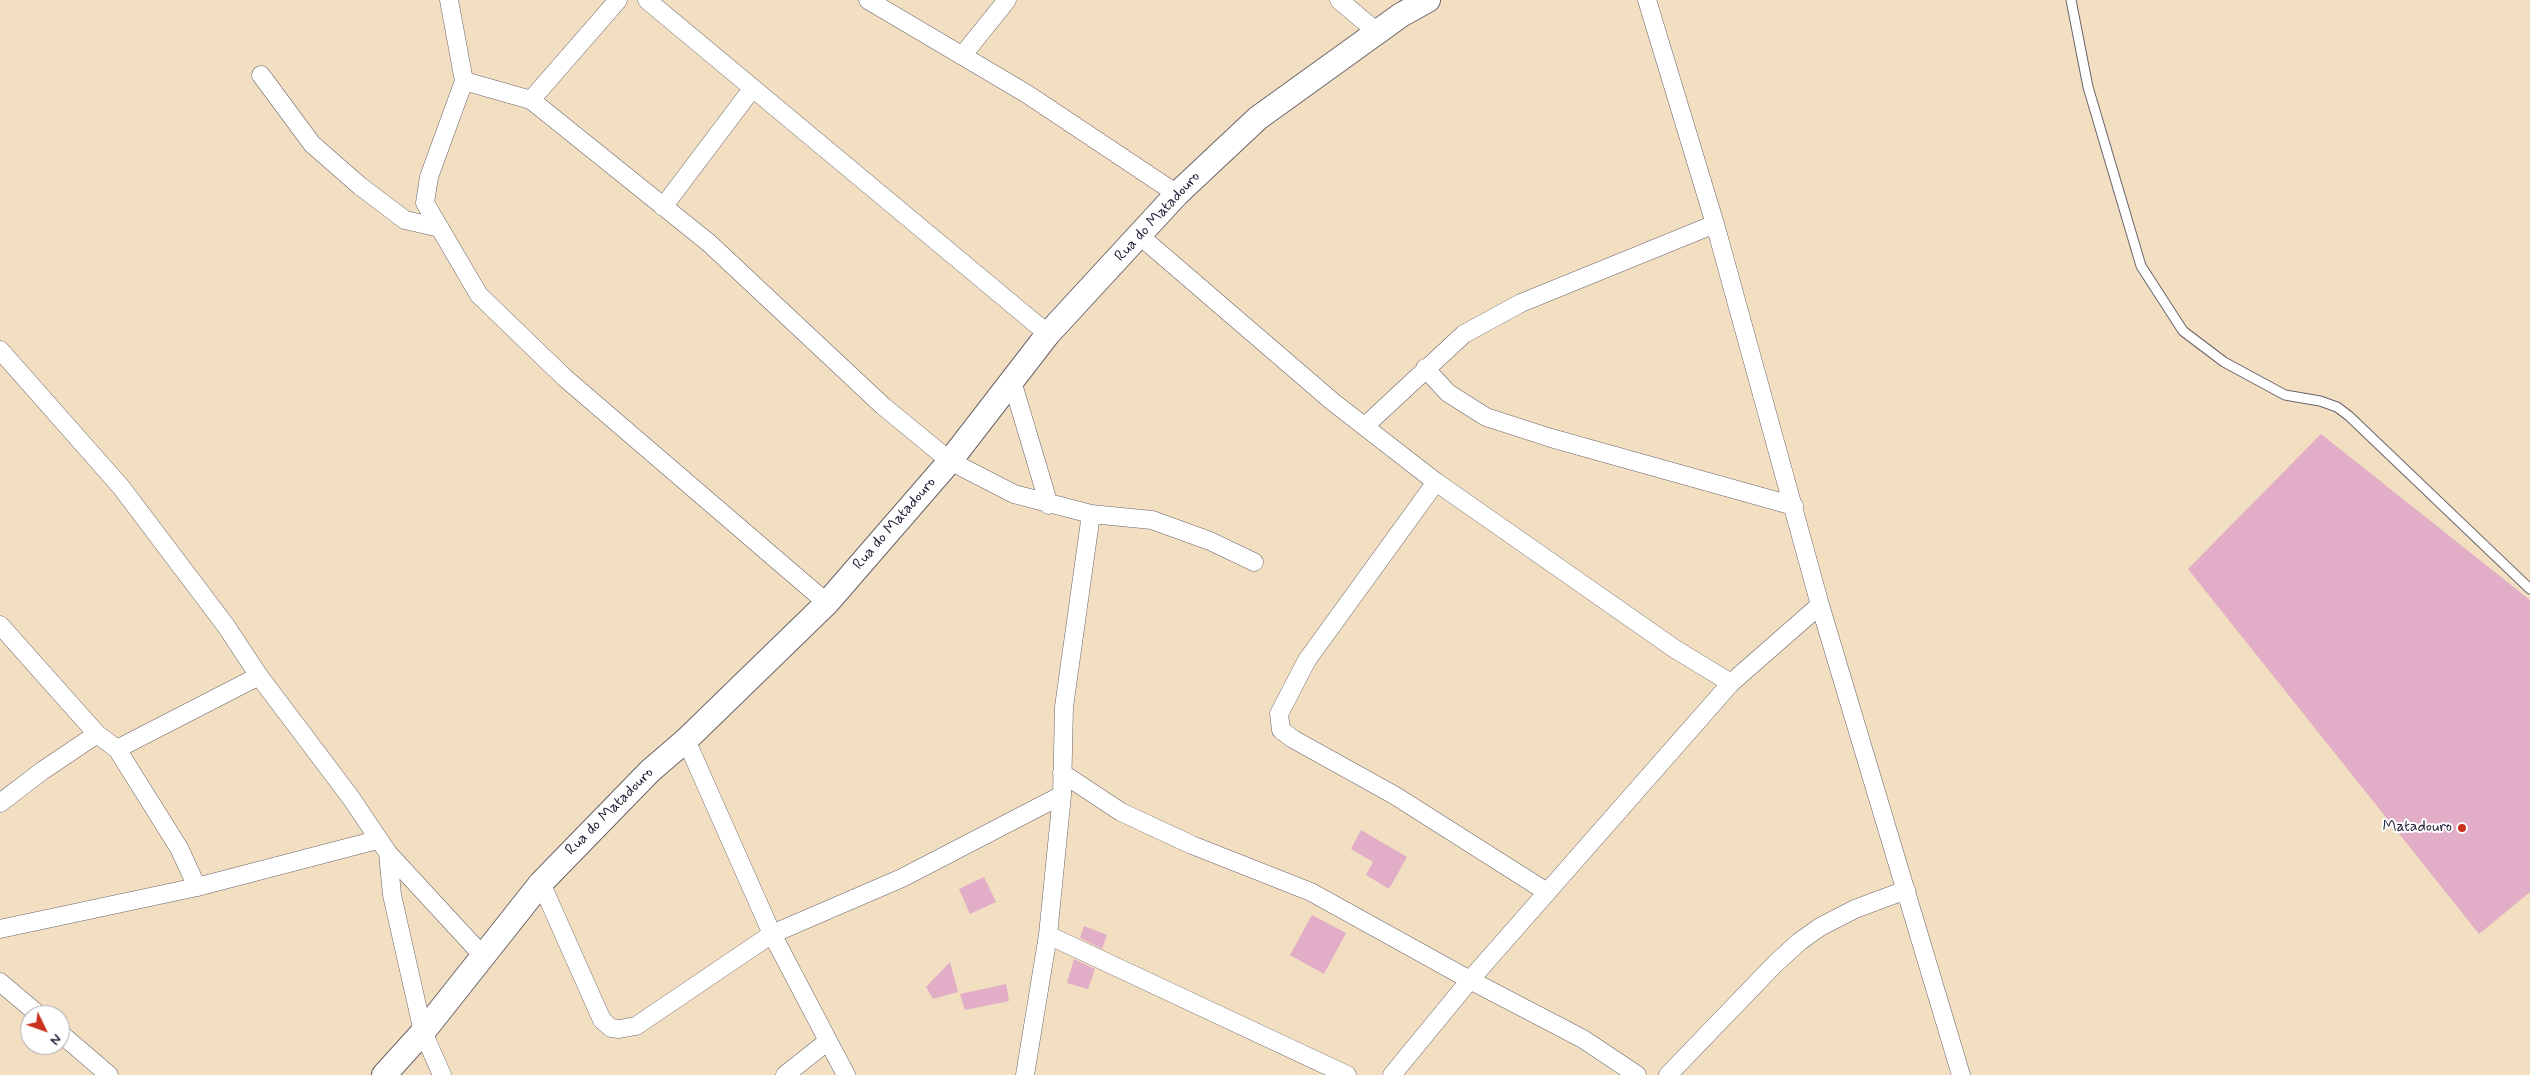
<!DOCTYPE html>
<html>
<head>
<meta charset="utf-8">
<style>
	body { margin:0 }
	#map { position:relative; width:2530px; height:1075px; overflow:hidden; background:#f2dec0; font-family:Mynerve,sans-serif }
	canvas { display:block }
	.north { position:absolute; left:20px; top:1005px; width:50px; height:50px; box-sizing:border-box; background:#fff; border:1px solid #a7a7b1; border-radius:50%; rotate:132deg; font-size:14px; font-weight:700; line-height:20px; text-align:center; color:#22223b }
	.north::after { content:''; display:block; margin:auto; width:18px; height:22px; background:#c8321e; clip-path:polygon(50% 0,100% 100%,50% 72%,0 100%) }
</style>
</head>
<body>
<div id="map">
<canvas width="2530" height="1075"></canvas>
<div class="north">N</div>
</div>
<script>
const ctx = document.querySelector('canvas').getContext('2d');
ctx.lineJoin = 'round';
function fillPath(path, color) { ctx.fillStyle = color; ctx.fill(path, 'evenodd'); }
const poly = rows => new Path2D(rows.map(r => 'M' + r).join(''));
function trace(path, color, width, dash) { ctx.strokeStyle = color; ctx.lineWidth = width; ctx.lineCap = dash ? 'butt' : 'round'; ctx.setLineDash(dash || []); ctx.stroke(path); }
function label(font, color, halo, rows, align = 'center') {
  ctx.font = font + ' Mynerve,sans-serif'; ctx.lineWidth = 4; ctx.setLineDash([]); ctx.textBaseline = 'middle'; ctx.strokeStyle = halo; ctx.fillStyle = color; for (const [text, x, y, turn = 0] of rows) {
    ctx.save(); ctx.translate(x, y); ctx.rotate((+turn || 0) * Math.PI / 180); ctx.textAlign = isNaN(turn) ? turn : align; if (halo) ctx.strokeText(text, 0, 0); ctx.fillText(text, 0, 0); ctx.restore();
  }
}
fillPath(poly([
	[2321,434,2530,600,2530,892,2479,934,2188,569],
	[1361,830,1407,857,1389,889,1366,875,1373,862,1351,849],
	[984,877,996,902,970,914,959,889],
	[1312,915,1346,933,1324,974,1290,955],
	[1084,926,1107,935,1102,949,1080,938],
	[1074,959,1095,969,1088,989,1067,983],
	[950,962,958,992,933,999,926,987],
	[1006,984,1009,1001,965,1010,960,994]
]), '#e1adc7');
const lane = poly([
	[2071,0,2088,87,2141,266,2183,331,2224,362,2285,395,2320,401,2337,407,2349,416,2530,589]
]);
const street = poly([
	[449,0,464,81,429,177,425,203,479,295,565,378,827,603],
	[647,0,1048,334],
	[868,0,1027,94,1177,194],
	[1339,0,1377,32],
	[1647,0,1715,224,1820,605,1961,1075],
	[962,56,1007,0],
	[261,75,312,144,360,186,405,220,440,228],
	[464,81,531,100,709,243,883,406,950,461,1014,494,1091,514,1152,520,1210,541,1254,562],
	[531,100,618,0],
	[663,207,752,89],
	[1140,236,1333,402,1436,482,1675,649,1731,683],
	[0,350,121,487,226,626,259,676,351,798,388,853,483,956],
	[1425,368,1448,393,1486,417,1551,438,1794,506],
	[1012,381,1049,505],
	[1365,426,1464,334,1521,303,1715,224],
	[1436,482,1307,660,1279,714,1281,730,1293,739,1394,795,1547,892],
	[0,625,97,734,117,749,179,848,197,887],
	[686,740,772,934,846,1075],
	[117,749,259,676],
	[1062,773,1121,812,1192,845,1311,892,1470,980,1583,1039,1637,1075],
	[0,803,42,771,97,734],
	[388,853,392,895,423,1032,442,1075],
	[541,883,602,1020,611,1028,619,1029,636,1026,772,934,902,878,1062,795],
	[0,929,197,887,377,840],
	[1048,935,1347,1075],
	[0,982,39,1015],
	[60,1033,109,1075],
	[785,1075,828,1041],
	[1025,1075,1048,935,1062,795,1064,707,1091,514],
	[1392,1075,1470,980,1731,683,1820,605],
	[1668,1075,1775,964,1799,942,1820,927,1855,909,1906,890]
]);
const secondary = poly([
	[384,1075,423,1032,541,883,650,771,686,740,827,603,950,461,1048,334,1177,194,1258,118,1401,15,1428,0]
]);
trace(lane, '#6b646a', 11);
trace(street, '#6b646a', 19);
trace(secondary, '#6b646a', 26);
trace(lane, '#fff', 9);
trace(street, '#fff', 18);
trace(secondary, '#fff', 24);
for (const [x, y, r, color] of [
	[2462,828,5,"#c8321e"]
]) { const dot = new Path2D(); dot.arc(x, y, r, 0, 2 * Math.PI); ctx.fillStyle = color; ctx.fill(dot); trace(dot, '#fff', 2); }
label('16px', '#22223b', '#fff', [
	["Rua do Matadouro",1158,217,-47],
	["Rua do Matadouro",895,524,-49],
	["Rua do Matadouro",610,812,-45]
]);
label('16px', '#22223b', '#fff', [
	["Matadouro",2452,828]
], 'right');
</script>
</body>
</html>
